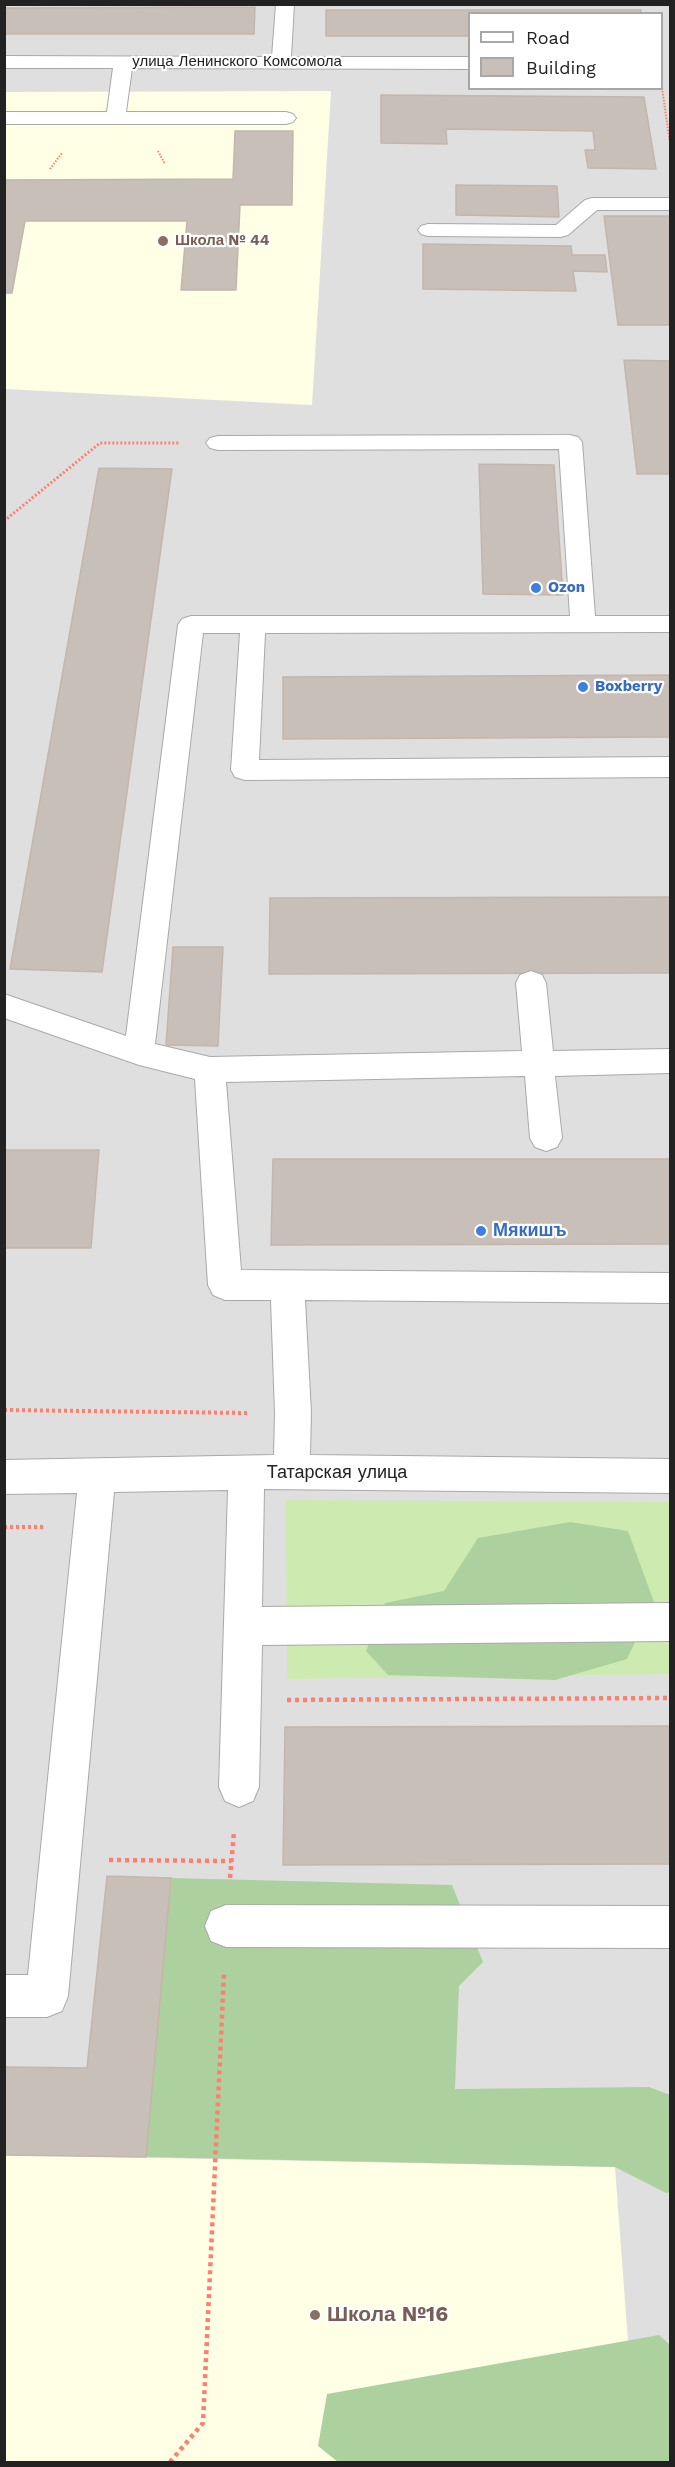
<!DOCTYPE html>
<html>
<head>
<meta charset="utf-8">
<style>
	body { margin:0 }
	#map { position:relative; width:675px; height:2467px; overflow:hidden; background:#f2efe9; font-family:"Work Sans",sans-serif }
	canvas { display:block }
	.frame { position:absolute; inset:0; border:6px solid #222; pointer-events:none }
	.legend { position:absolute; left:468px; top:12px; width:195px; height:78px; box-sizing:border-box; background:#fff; border:2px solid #a7a7a7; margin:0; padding:8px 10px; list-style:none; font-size:18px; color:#222 }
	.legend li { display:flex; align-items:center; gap:12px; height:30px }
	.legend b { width:30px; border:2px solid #a7a7a7 }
</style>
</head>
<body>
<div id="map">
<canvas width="675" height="2467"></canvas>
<div class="frame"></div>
<ul class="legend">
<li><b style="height:8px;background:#fff"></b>Road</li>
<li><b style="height:16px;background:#c7bfb8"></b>Building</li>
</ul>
</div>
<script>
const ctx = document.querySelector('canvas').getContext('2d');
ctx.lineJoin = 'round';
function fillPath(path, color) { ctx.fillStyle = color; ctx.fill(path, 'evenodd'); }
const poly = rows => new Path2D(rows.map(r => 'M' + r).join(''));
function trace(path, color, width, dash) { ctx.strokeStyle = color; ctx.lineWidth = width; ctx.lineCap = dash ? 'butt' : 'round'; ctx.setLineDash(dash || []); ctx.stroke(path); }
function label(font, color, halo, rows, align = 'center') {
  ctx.font = font + ' "Work Sans",sans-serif'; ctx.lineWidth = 4.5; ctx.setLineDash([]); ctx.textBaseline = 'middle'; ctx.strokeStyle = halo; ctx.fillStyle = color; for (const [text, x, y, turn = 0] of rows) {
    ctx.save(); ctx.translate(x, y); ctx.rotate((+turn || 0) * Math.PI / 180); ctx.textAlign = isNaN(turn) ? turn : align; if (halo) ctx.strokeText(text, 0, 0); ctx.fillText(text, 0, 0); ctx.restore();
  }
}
fillPath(poly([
	[5,5,670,5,670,2462,5,2462],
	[470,14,662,14,662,88,470,88]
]), '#e0dfdf');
fillPath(poly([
	[331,91,312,405,5,389,4,92],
	[5,2155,615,2167,637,2462,5,2462]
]), '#ffffe5');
fillPath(poly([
	[286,1500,670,1502,670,1674,287,1679]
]), '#cdebb0');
fillPath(poly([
	[570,1522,628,1531,654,1602,627,1659,555,1680,388,1675,366,1651,385,1603,444,1591,478,1538],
	[171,1878,452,1885,483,1962,459,1986,455,2089,649,2087,670,2095,670,2192,666,2193,615,2167,146,2157],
	[659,2335,670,2345,670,2462,338,2462,318,2446,327,2394]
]), '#add19e');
const building = poly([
	[255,7,254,34,4,34,4,8,255,7],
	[326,10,641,10,641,14,470,14,470,36,326,36,326,10],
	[381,95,644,97,656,169,588,168,585,150,595,150,593,131,446,129,447,144,381,143,381,95],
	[235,131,293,131,292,205,240,205,236,290,181,290,187,221,25,221,12,293,4,293,4,180,233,179,235,131],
	[456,185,557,186,559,217,456,215,456,185],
	[604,216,670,216,670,325,618,325,604,216],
	[423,244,571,246,572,255,605,255,607,272,573,271,576,291,423,289,423,244],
	[624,360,670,361,670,474,637,474,624,360],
	[479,464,554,465,563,595,483,594,479,464],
	[99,468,172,469,102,972,10,969,99,468],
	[670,675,670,737,283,739,283,677,670,675],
	[670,897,670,973,269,974,270,898,670,897],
	[173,947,223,947,218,1046,166,1045,173,947],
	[4,1150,99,1150,91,1248,4,1248,4,1150],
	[273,1159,670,1159,670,1244,271,1245,273,1159],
	[670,1726,670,1864,283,1865,285,1727,670,1726],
	[107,1876,171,1878,146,2157,4,2155,4,2067,87,2068,107,1876]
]);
fillPath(building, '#c7bfb8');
trace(building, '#c4b6ab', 1.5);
const minor = poly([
	[276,4,294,4,291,57,470,57,470,69,132,68,126,112,286,112,293,114,296,118,293,122,286,124,4,124,4,112,107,112,113,68,4,68,4,56,272,57,276,4],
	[592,198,670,198,670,210,597,210,568,235,561,237,428,236,421,234,418,230,421,226,428,224,556,225,585,200,592,198],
	[570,435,578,437,582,442,595,616,670,616,670,632,265,633,259,760,670,757,670,777,245,780,235,777,231,770,240,633,203,633,155,1044,210,1057,522,1051,516,983,520,975,531,971,542,975,546,983,553,1051,670,1049,670,1073,555,1076,562,1138,557,1147,546,1151,535,1147,530,1138,525,1076,226,1082,241,1270,670,1273,670,1303,305,1300,311,1413,310,1455,670,1459,670,1493,264,1489,262,1607,670,1603,670,1641,262,1645,259,1787,253,1801,239,1807,225,1801,219,1787,228,1490,114,1492,68,1996,62,2011,47,2017,4,2017,4,1975,28,1975,77,1493,4,1494,4,1460,274,1455,275,1413,271,1300,225,1300,213,1295,208,1285,195,1079,139,1065,4,1018,4,994,126,1036,178,625,182,619,191,616,570,616,559,449,218,450,210,448,206,443,210,438,218,436,570,435],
	[226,1905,670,1906,670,1948,226,1947,211,1941,205,1926,211,1911,226,1905]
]);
trace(minor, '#a9a9a9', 2);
trace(poly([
	[662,88,670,143],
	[158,151,165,164],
	[50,169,62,153]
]), '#fa8072', 2, [1.5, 1.5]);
trace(poly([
	[4,521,100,443,179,443]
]), '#fa8072', 3, [2, 2]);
trace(poly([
	[4,1410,247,1413],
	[4,1527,46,1527]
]), '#fa8072', 4, [3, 3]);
trace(poly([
	[287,1700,670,1698],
	[109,1860,231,1861],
	[230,1878,234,1832],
	[170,2462,203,2423,224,1973]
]), '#fa8072', 4.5, [4, 4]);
fillPath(minor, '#fff');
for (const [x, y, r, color] of [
	[163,241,6,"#8d6e63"],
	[536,588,6,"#3f7fe0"],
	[583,687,6,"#3f7fe0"],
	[481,1231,6,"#3f7fe0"],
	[315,2315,6,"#8d6e63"]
]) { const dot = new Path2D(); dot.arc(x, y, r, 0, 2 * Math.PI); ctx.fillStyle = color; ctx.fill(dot); trace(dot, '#fff', 2); }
label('15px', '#222', '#fff', [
	["улица Ленинского Комсомола",237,62]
]);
label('bold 15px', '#785e54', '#fff', [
	["Школа № 44",175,241]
], 'left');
label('bold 15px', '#366cbe', '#fff', [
	["Ozon",548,588],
	["Boxberry",595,687]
], 'left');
label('bold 18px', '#366cbe', '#fff', [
	["Мякишъ",493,1231]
], 'left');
label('18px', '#222', '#fff', [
	["Татарская улица",337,1473]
]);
label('bold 21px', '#785e54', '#fff', [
	["Школа №16",327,2315]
], 'left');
</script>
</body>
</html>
